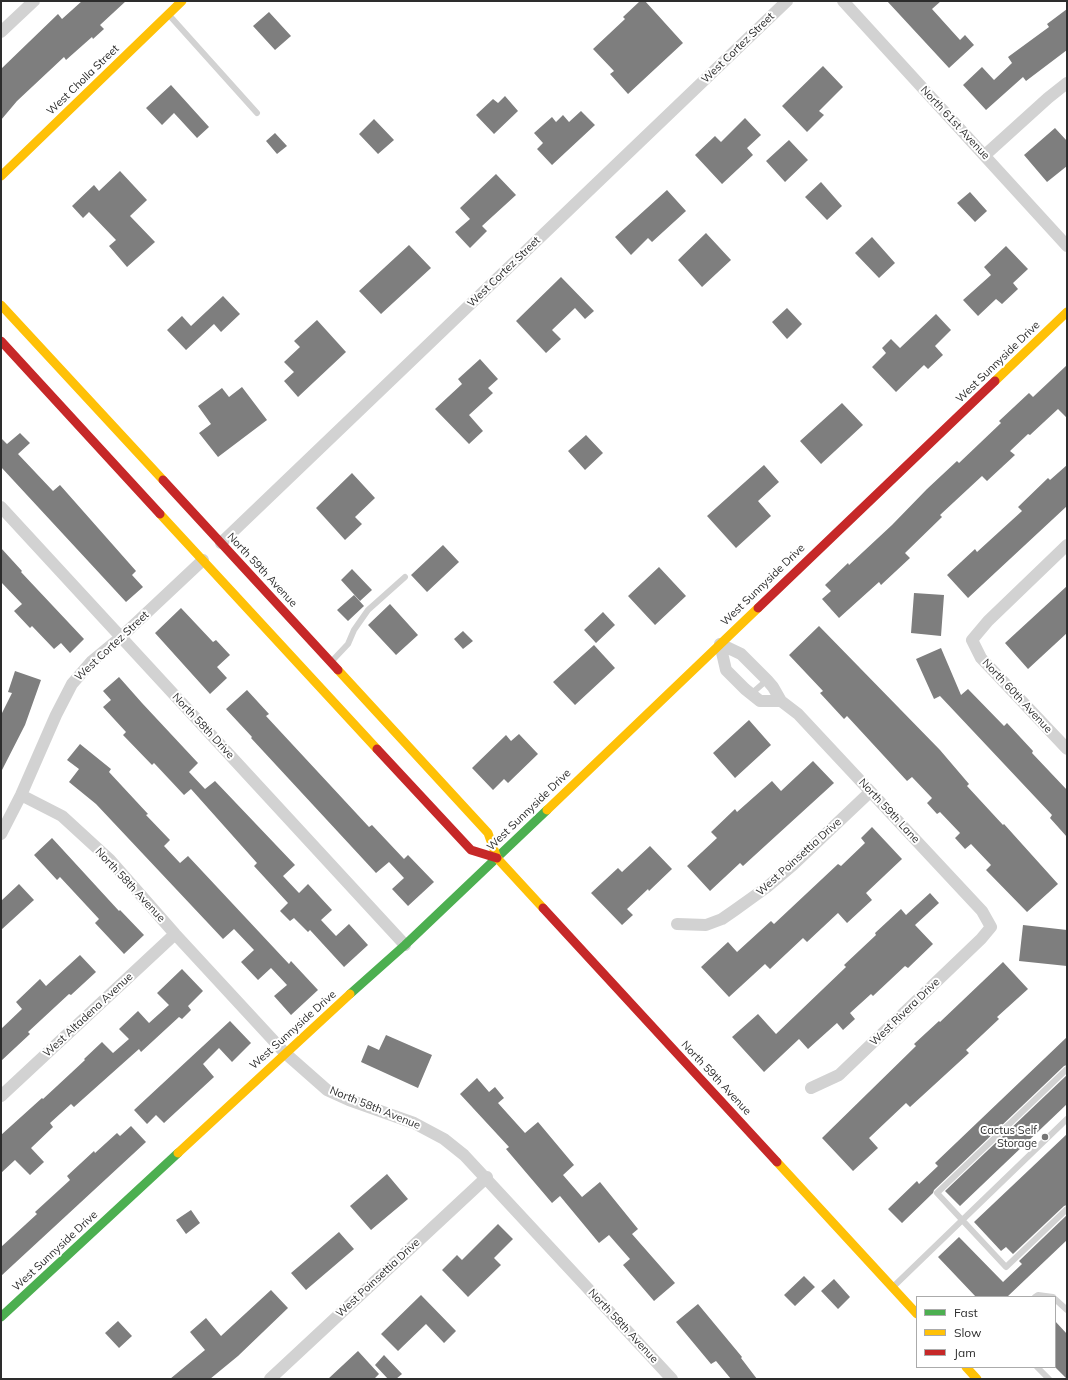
<!DOCTYPE html>
<html>
<head>
<meta charset="utf-8">
<style>
	body { margin:0 }
	#map { position:relative; width:1068px; height:1380px; overflow:hidden; background:#fff; font-family:Mulish,sans-serif }
	canvas { display:block }
	.frame { position:absolute; inset:0; border:2px solid #2d2d2d; pointer-events:none }
	.legend { position:absolute; left:916px; top:1296px; width:140px; height:72px; box-sizing:border-box; background:#fff; border:1px solid #ababab; margin:0; padding:5px 7px; list-style:none; font-size:12px; color:#2d2d2d }
	.legend li { display:flex; align-items:center; gap:8px; height:20px }
	.legend b { width:20px; border:1px solid #ababab }
</style>
</head>
<body>
<div id="map">
<canvas width="1068" height="1380"></canvas>
<div class="frame"></div>
<ul class="legend">
<li><b style="height:5px;background:#4caf50"></b>Fast</li>
<li><b style="height:5px;background:#ffc107"></b>Slow</li>
<li><b style="height:5px;background:#c62828"></b>Jam</li>
</ul>
</div>
<script>
const ctx = document.querySelector('canvas').getContext('2d');
ctx.lineJoin = 'round';
function fillPath(path, color) { ctx.fillStyle = color; ctx.fill(path, 'evenodd'); }
const poly = rows => new Path2D(rows.map(r => 'M' + r).join(''));
function trace(path, color, width, dash) { ctx.strokeStyle = color; ctx.lineWidth = width; ctx.lineCap = dash ? 'butt' : 'round'; ctx.setLineDash(dash || []); ctx.stroke(path); }
function label(font, color, halo, rows, align = 'center') {
  ctx.font = font + ' Mulish,sans-serif'; ctx.lineWidth = 4; ctx.setLineDash([]); ctx.textBaseline = 'middle'; ctx.strokeStyle = halo; ctx.fillStyle = color; for (const [text, x, y, turn = 0] of rows) {
    ctx.save(); ctx.translate(x, y); ctx.rotate((+turn || 0) * Math.PI / 180); ctx.textAlign = isNaN(turn) ? turn : align; if (halo) ctx.strokeText(text, 0, 0); ctx.fillText(text, 0, 0); ctx.restore();
  }
}
fillPath(poly([
	[82,1,126,1,100,25,104,29,93,39,92,37,66,60,64,57,17,101,1,120,1,69,58,14,62,19],
	[640,1,645,1,683,43,628,94,610,74,614,71,593,49,625,19,623,17],
	[887,1,941,1,932,9,960,40,965,35,974,45,949,68],
	[1067,9,1067,50,1026,81,1023,77,986,110,963,85,982,67,994,80,1012,63,1008,57,1049,27,1047,24],
	[269,12,291,36,275,50,253,26],
	[823,66,843,87,819,111,824,115,807,132,782,106],
	[171,85,209,127,197,138,174,113,162,125,146,108],
	[505,96,518,111,494,134,476,115,493,99,498,103],
	[581,111,595,125,552,165,537,149,543,143,534,133,552,117,556,122,563,115,569,122],
	[745,118,761,135,747,148,753,155,722,184,695,155,715,136,721,142],
	[374,119,394,140,378,154,359,134],
	[1055,128,1067,141,1067,166,1047,182,1024,155],
	[275,133,287,146,277,154,266,141],
	[789,140,808,160,785,182,766,161],
	[120,171,147,200,130,216,155,242,127,267,109,246,116,240,89,212,83,218,72,206,94,185,99,191],
	[496,174,516,195,482,226,487,231,470,248,455,232,470,219,460,208],
	[821,182,842,206,827,220,805,197],
	[667,190,686,211,652,242,648,238,631,255,615,237],
	[970,192,987,211,975,222,957,203],
	[706,233,731,260,702,287,678,260],
	[872,237,895,263,879,278,855,253],
	[409,245,431,268,381,314,359,291],
	[1006,246,1028,269,1013,283,1018,289,1002,304,996,299,978,316,963,300,991,275,984,267],
	[561,277,594,311,585,319,575,308,552,330,561,339,546,353,516,321],
	[223,296,240,314,221,332,214,324,186,350,167,330,182,316,191,326],
	[787,308,802,324,787,339,772,322],
	[936,314,951,330,935,346,943,355,928,369,924,365,896,392,872,367,886,353,882,348,891,339,900,348],
	[317,320,346,352,298,397,284,381,294,372,284,362,300,347,294,341],
	[480,359,498,379,488,388,493,393,469,415,483,431,469,444,435,409,462,384,458,379],
	[1067,365,1067,418,1058,409,1030,435,1028,434,1010,451,1015,455,987,481,982,476,940,515,942,517,905,553,910,558,881,585,879,582,839,618,822,599,831,591,825,585,848,563,849,565,892,525,927,489,957,461,959,463,1001,423,999,421,1029,393,1033,397],
	[242,387,267,420,218,457,199,433,211,424,198,406,222,388,229,397],
	[842,403,863,425,821,464,800,441],
	[20,433,30,443,18,454,53,491,60,485,136,571,132,575,143,587,126,602,1,467,1,438,7,444],
	[586,435,603,453,585,470,568,451],
	[764,465,779,482,758,501,771,516,736,548,707,516],
	[1067,465,1067,506,968,598,947,575,975,549,977,552,1022,511,1018,507,1048,478,1050,480],
	[352,473,375,498,355,517,362,524,345,540,316,508],
	[443,545,459,562,427,592,411,575],
	[1,548,22,571,21,572,84,639,70,653,61,643,54,649,32,626,30,628,14,611,22,604,1,582],
	[659,567,686,596,655,625,628,596],
	[352,569,372,590,360,601,341,580],
	[1067,586,1067,633,1028,669,1005,643],
	[914,593,944,595,941,636,911,633],
	[354,595,364,606,348,621,337,610],
	[390,604,418,635,396,655,368,625],
	[181,608,213,642,216,640,230,655,217,667,227,678,210,694,155,633],
	[603,612,615,625,596,643,584,630],
	[819,626,940,750,969,784,967,786,1003,825,1004,824,1058,884,1027,912,986,870,991,865,971,844,965,849,955,838,960,833,940,812,937,814,927,803,932,798,912,777,907,781,847,716,844,719,820,693,823,691,789,655],
	[463,631,473,641,463,649,454,639],
	[594,645,615,668,575,705,553,682],
	[941,648,961,695,968,689,1004,726,1007,723,1033,751,1032,753,1067,790,1067,837,1050,818,1052,815,940,696,934,699,916,659],
	[15,671,41,680,25,725,1,772,1,715,12,693,8,692],
	[119,677,142,703,198,763,189,772,205,789,215,781,295,865,283,876,299,893,308,884,332,910,321,920,336,936,349,924,368,945,344,967,310,930,308,932,294,918,290,921,280,911,288,903,254,866,257,863,191,789,184,795,154,763,152,765,123,735,126,732,103,707,111,700,103,691],
	[247,690,269,714,266,716,369,827,372,825,404,859,408,855,434,882,408,906,392,889,404,878,389,862,376,873,251,738,252,737,226,709],
	[749,720,771,745,735,778,713,753],
	[519,734,538,754,508,783,504,779,493,790,472,768,506,735,511,741],
	[80,744,111,769,109,772,148,814,146,815,170,840,164,846,180,863,188,856,289,964,291,961,318,990,291,1015,274,996,287,985,271,968,258,980,241,962,254,950,234,929,223,939,96,804,69,782,79,769,67,760],
	[813,761,834,783,743,866,740,863,710,891,687,866,717,838,711,832,735,809,737,812,772,781,781,791],
	[872,827,902,859,866,893,872,900,847,923,838,913,807,942,803,938,770,969,765,964,729,997,701,967,728,942,737,952,771,921,774,924,838,864,841,866,865,843,861,838],
	[52,838,119,911,120,910,144,935,124,954,95,923,99,919,60,877,57,880,34,855],
	[650,846,672,869,649,891,648,889,627,909,633,915,622,925,591,893,618,868,622,872],
	[19,884,34,900,1,930,1,901],
	[930,893,939,903,915,925,933,944,908,968,905,966,873,996,871,994,850,1013,855,1019,843,1030,837,1023,808,1049,799,1039,764,1072,732,1037,758,1014,776,1034,846,967,844,965,876,935,875,933,901,909,906,915],
	[1023,925,1067,930,1067,966,1019,961],
	[80,955,96,972,71,995,69,994,28,1032,30,1034,1,1061,1,1029,22,1009,16,1002,40,979,46,986],
	[1003,962,1028,989,997,1017,999,1019,966,1050,969,1053,910,1107,906,1103,869,1138,878,1148,853,1171,822,1138,916,1046,914,1044,939,1021,940,1022],
	[182,969,203,991,188,1006,191,1010,182,1019,179,1017,141,1052,139,1049,74,1107,71,1104,50,1123,53,1127,31,1148,44,1162,30,1175,15,1160,1,1173,1,1135,42,1098,43,1099,85,1060,84,1059,102,1042,113,1053,129,1039,119,1029,138,1011,149,1023,169,1005,157,993],
	[230,1021,251,1043,232,1062,219,1048,203,1064,214,1077,164,1123,156,1115,147,1124,134,1110],
	[386,1035,432,1055,418,1088,361,1062,368,1045,379,1050],
	[1067,1037,1067,1065,1064,1066,934,1190,933,1193,902,1223,888,1209,917,1181,919,1184,938,1166,935,1163],
	[1067,1075,1067,1104,960,1206,945,1191],
	[477,1078,489,1092,495,1087,504,1098,498,1103,525,1133,538,1122,574,1165,563,1175,582,1197,600,1182,638,1229,632,1234,675,1283,654,1301,623,1265,630,1259,609,1235,599,1243,560,1196,552,1203,506,1149,509,1147,460,1094],
	[131,1126,146,1142,1,1276,1,1247,37,1214,35,1212,70,1180,67,1176,94,1151,95,1153,117,1133,120,1136],
	[1067,1134,1067,1205,1064,1206,1013,1254,1006,1247,1001,1251,974,1222],
	[387,1174,408,1199,371,1230,350,1206],
	[191,1210,200,1223,186,1234,176,1220],
	[1067,1215,1067,1240,1007,1297,976,1297,938,1257,959,1237,1003,1282,1022,1264,1019,1261],
	[498,1224,513,1239,494,1258,501,1265,468,1297,442,1270,457,1255,462,1260],
	[339,1232,354,1249,306,1290,291,1273],
	[804,1276,815,1287,795,1306,784,1295],
	[834,1279,850,1297,838,1309,821,1291],
	[271,1290,288,1308,238,1356,210,1379,170,1379,205,1350,190,1332,206,1318,221,1336],
	[421,1295,456,1331,444,1343,426,1324,398,1351,381,1334],
	[698,1304,742,1357,741,1358,757,1379,731,1379,716,1361,711,1364,676,1322],
	[118,1321,132,1336,119,1348,105,1333],
	[1055,1321,1067,1334,1067,1379,1055,1367],
	[358,1351,379,1374,374,1379,328,1379],
	[384,1355,402,1374,396,1379,388,1379,375,1365]
]), '#7e7e7e');
trace(poly([
	[169,15,257,113],
	[332,661,348,644,354,630,368,610,405,577],
	[751,694,767,680],
	[1067,1069,937,1193,1006,1267,1067,1209],
	[894,1286,1067,1119],
	[1035,1297,1038,1295,1053,1297],
	[1055,1299,1067,1310],
	[1037,1367,1049,1379]
]), '#d2d2d2', 6);
trace(poly([
	[843,1,1067,246],
	[1,32,34,1],
	[985,155,1048,98,1067,83],
	[1,507,405,945],
	[221,543,787,1],
	[1067,545,988,621,972,640,981,658,1067,749],
	[720,644,741,654,767,680,773,687,781,701,798,714,982,911,991,927,981,939,839,1075,811,1088],
	[720,644,726,670,745,689,760,701,781,701],
	[21,795,62,816,110,860,175,934,285,1053,327,1090,349,1100,414,1123,444,1139,464,1155,672,1379],
	[1,834,21,795,56,715,72,684,92,661,121,637,203,560],
	[677,924,706,925,722,919,735,910,767,887,793,865,870,792],
	[1,1096,175,934],
	[270,1379,487,1177]
]), '#d2d2d2', 12);
trace(poly([
	[350,994,405,945,547,810],
	[1,1317,178,1153]
]), '#4caf50', 9);
trace(poly([
	[1,176,182,1],
	[1,305,163,480],
	[995,381,1067,312],
	[160,514,377,749],
	[338,670,488,833,497,858,543,908],
	[547,810,758,608],
	[178,1153,350,994],
	[777,1162,917,1314],
	[966,1367,977,1379]
]), '#ffc107', 9);
trace(poly([
	[1,341,160,514],
	[163,480,338,670],
	[758,608,995,381],
	[377,749,471,850,497,858],
	[543,908,777,1162]
]), '#c62828', 9);
for (const [x, y, r, color] of [
	[1045,1137,4,"#767676"]
]) { const dot = new Path2D(); dot.arc(x, y, r, 0, 2 * Math.PI); ctx.fillStyle = color; ctx.fill(dot); trace(dot, '#fff', 1.5); }
label('11px', '#2d2d2d', '#fff', [
	["West Cortez Street",738,48,-44],
	["West Cholla Street",83,80,-44],
	["North 61st Avenue",955,123,47],
	["West Cortez Street",504,272,-44],
	["West Sunnyside Drive",998,362,-44],
	["North 59th Avenue",262,570,47],
	["West Sunnyside Drive",763,585,-44],
	["West Cortez Street",112,646,-43],
	["North 60th Avenue",1017,696,47],
	["North 58th Drive",203,726,47],
	["West Sunnyside Drive",529,810,-44],
	["North 59th Lane",889,811,47],
	["West Poinsettia Drive",799,857,-42],
	["North 58th Avenue",130,885,47],
	["West Rivera Drive",905,1012,-44],
	["West Altadena Avenue",88,1015,-43],
	["West Sunnyside Drive",293,1030,-42],
	["North 59th Avenue",716,1078,47],
	["North 58th Avenue",375,1108,22],
	["West Sunnyside Drive",55,1251,-43],
	["West Poinsettia Drive",378,1278,-43],
	["North 58th Avenue",623,1326,47]
]);
label('11px', '#2d2d2d', '#fff', [
	["Cactus Self",1037,1131],
	["Storage",1037,1144]
], 'right');
</script>
</body>
</html>
